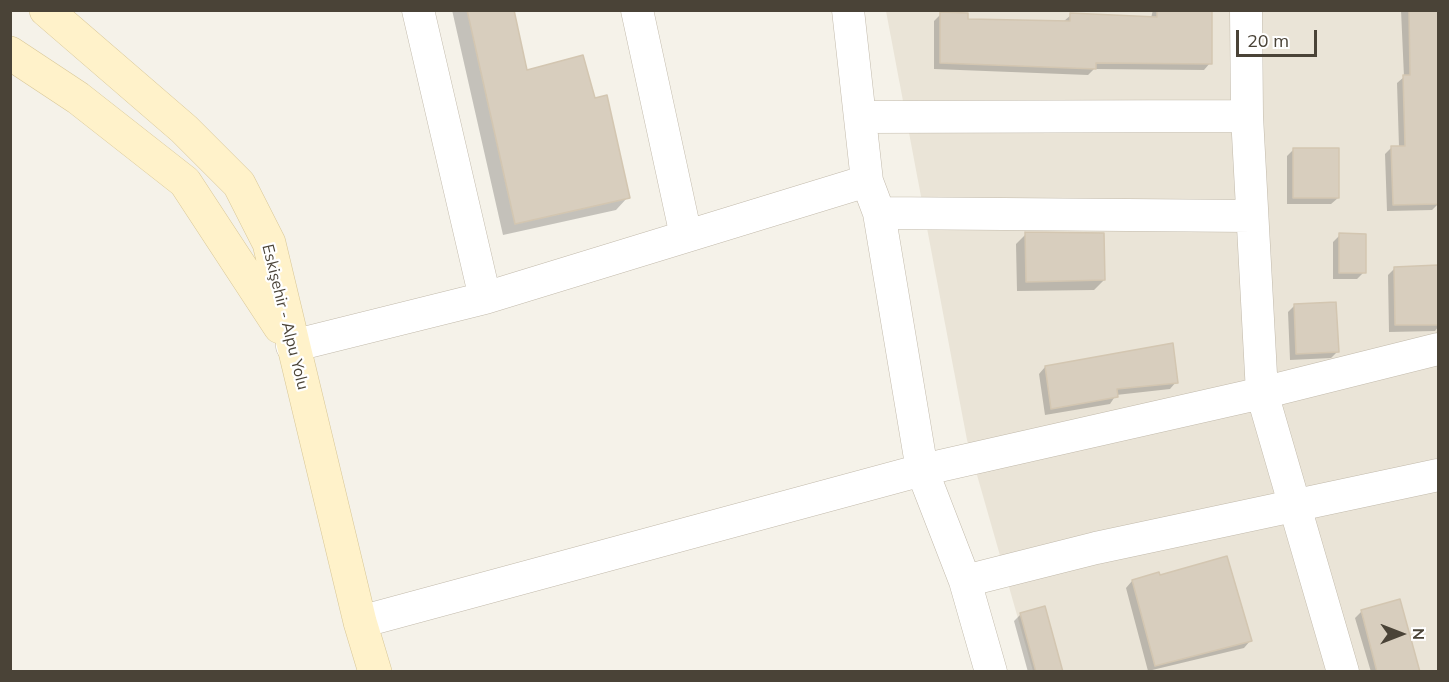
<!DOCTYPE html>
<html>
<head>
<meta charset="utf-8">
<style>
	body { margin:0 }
	#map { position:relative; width:1449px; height:682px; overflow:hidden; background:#f5f2e9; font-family:Mulish,sans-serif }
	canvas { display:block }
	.frame { position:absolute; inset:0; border:12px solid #4a4337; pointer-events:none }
	.north { position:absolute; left:1371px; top:604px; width:60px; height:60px; -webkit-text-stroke:4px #fff; paint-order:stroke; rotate:90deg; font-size:16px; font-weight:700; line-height:24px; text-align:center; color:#4a4337 }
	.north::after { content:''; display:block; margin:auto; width:21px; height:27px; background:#4a4337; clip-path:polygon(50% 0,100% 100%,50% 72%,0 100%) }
	.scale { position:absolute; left:1236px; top:30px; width:81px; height:27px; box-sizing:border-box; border:3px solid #4a4337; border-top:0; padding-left:8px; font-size:18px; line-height:21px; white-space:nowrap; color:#4a4337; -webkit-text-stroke:4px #fff; paint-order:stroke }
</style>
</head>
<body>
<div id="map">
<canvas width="1449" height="682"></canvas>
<div class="frame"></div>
<div class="north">N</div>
<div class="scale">20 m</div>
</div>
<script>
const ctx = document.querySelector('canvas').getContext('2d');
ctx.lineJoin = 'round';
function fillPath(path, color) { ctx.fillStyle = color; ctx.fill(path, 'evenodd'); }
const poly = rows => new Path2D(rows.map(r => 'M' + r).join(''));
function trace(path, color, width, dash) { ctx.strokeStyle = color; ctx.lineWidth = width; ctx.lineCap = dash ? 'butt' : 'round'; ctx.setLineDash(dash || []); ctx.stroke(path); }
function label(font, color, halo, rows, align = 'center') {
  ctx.font = font + ' Mulish,sans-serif'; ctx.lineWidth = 4.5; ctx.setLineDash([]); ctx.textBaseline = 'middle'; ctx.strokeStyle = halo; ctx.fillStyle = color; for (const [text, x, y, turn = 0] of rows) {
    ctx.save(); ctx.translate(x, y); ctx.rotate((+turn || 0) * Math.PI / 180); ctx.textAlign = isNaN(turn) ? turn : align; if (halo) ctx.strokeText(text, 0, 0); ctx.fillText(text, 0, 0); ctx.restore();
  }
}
fillPath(poly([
	[886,11,1438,11,1438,671,1033,671,967,440]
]), '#eae4d7');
fillPath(poly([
	[452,10,512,10,526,72,594,100,628,197,616,210,503,235],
	[1153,10,1211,10,1210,63,1204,70,1094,69,1088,75,934,69,934,21,941,14,967,20,1064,21,1071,15,1151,18],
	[1401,10,1438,10,1438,204,1432,210,1387,211,1385,154,1392,147,1399,147,1397,83,1404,77],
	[1294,149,1338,198,1331,204,1287,204,1287,156],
	[1026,234,1104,280,1094,290,1017,291,1016,244],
	[1340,235,1364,272,1357,279,1333,279,1333,242],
	[1438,267,1438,327,1435,331,1389,332,1388,275,1395,268],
	[1294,306,1337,352,1331,358,1290,360,1288,312],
	[1045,367,1176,382,1170,389,1116,395,1110,404,1045,415,1039,374],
	[1132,581,1250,641,1244,648,1148,671,1126,588],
	[1361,612,1419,672,1371,672,1355,618],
	[1020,615,1058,672,1028,672,1014,621]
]), '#0003');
const building = poly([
	[467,10,514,10,527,70,583,55,595,98,607,95,630,198,515,224,467,10],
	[1157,10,1212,10,1212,64,1096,63,1096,69,940,63,940,12,968,13,968,19,1070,21,1070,13,1157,17,1157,10],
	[1409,10,1438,10,1438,204,1393,205,1391,146,1405,146,1403,75,1410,75,1409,10],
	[1293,148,1339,148,1339,198,1293,198,1293,148],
	[1025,232,1104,233,1105,280,1026,282,1025,232],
	[1339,233,1366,234,1366,273,1339,273,1339,233],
	[1438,265,1438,325,1395,325,1394,267,1438,265],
	[1336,302,1339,352,1296,354,1294,304,1336,302],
	[1173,343,1178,383,1117,389,1118,397,1051,409,1045,366,1173,343],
	[1227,556,1252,641,1155,666,1132,580,1159,572,1160,575,1227,556],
	[1400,599,1420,672,1377,672,1361,610,1400,599],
	[1045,606,1063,672,1036,672,1020,613,1045,606]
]);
fillPath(building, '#d8cebe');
trace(building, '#d3c6b1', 1.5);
const street = poly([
	[637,10,686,236],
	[848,10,867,181,879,213,922,470,965,581],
	[1246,10,1247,116,1262,393,1343,672],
	[862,117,1247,116],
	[879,213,1251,216],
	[485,298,867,181],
	[292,346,485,298,418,10],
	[360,622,922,470,1262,393,1438,349],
	[991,672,965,581,1096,548,1438,475]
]);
const secondary = poly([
	[46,10,184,129,239,184,269,243,360,622,375,672],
	[10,53,78,98,185,182,280,327]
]);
trace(street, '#c2baab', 33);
trace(secondary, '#d8c797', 34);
trace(street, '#fff', 32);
trace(secondary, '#fff2ca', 33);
label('16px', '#4a4337', '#fff', [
	["Eskişehir - Alpu Yolu",285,317,76]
]);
</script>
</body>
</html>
